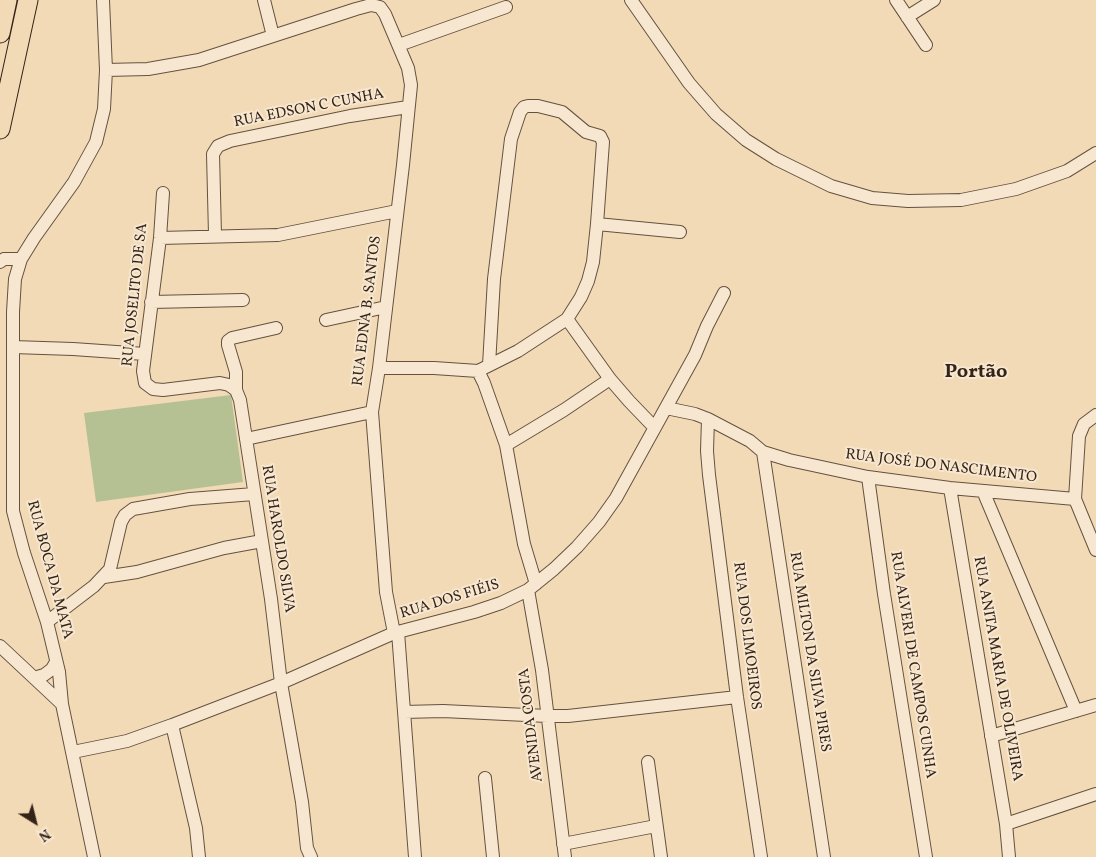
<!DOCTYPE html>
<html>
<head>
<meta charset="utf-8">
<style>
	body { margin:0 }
	#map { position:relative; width:1096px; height:857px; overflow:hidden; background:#f3dab7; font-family:Vollkorn,serif }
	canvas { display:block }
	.north { position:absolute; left:10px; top:797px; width:50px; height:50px; -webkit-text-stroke:4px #f7e7d0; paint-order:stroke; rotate:144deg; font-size:14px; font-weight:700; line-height:20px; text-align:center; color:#342417 }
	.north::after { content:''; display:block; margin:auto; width:18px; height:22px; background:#342417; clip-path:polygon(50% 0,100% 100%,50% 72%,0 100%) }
</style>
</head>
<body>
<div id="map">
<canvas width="1096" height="857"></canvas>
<div class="north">N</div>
</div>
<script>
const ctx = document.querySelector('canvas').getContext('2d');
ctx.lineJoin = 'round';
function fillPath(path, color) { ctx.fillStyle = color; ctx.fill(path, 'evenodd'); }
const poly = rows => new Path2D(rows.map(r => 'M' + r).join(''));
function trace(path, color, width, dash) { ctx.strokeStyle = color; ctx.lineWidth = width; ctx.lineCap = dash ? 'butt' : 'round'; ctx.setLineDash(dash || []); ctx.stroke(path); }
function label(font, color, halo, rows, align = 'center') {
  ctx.font = font + ' Vollkorn,serif'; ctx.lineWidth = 4; ctx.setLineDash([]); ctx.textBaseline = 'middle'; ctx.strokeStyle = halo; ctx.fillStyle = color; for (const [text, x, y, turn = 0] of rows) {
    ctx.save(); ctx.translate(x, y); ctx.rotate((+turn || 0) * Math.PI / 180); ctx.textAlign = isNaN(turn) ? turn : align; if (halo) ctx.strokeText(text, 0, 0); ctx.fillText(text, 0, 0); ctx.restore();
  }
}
fillPath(poly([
	[231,395,243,482,96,502,84,413]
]), '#b5c193');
const minor = poly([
	[264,0,273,36],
	[631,0,689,83,716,114,746,140,776,159,831,186,872,198,908,201,961,200,1016,189,1067,171,1096,153],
	[896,0,926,45],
	[907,17,934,0],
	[399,45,506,7],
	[106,70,148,69,199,60,356,9,371,5,380,7,385,14,408,68,411,85,403,165,379,368,372,412,386,592,394,633],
	[163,193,160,238,143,371,145,383,153,389,163,390,220,383,229,385,236,390,240,400,271,599,281,683,302,802,307,848,311,857],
	[597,224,680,232],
	[215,235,213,154,218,146,230,141,350,116,408,107],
	[160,238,278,235,397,211],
	[0,262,4,259,21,259],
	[151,302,243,300],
	[567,319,610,379,629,401,654,427],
	[326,320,386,307],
	[13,347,73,349,145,354],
	[379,368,434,368,478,371],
	[478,371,518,351,567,319,581,297,588,281,593,262,597,224,603,142,600,136,586,132,562,112,538,106,528,106,524,107,520,112,511,139,494,279,489,365],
	[478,371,484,383,506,445,524,544,536,584],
	[236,390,236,372,228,345,228,341,232,338,276,328],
	[666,408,695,414,708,419,750,441,763,452,789,460,868,477,950,488,1075,499],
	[1096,415,1084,424,1079,436,1075,499,1096,550],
	[708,419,707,451,709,475,737,697,761,857],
	[246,439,372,412],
	[506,445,564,410,610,379],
	[763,452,824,857],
	[868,477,884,594,926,857],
	[950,488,1006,824,1009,857],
	[983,491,1076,711],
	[104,577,137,572,224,548,262,541],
	[528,590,542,670,565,857],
	[47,622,94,586,110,569,121,522,125,515,133,509,190,499,254,494],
	[398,632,415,857],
	[0,646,62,704],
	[34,678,44,675,52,669,56,662],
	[404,712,443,711,547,716,568,716,737,697],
	[172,725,196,828,199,857],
	[991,736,1096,705],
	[73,752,127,741,172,725,281,683,394,633,474,612,501,603,528,590,554,569,577,547,599,522,616,498,695,355,707,326,724,293],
	[648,762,661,857],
	[485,778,493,857],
	[1006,824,1096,794],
	[563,844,656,826],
	[94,857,62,704,59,672,47,622,24,553,13,511,13,312,15,279,21,259,34,238,74,182,96,142,104,109,106,70,103,0]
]);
const highway = poly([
	[0,33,7,0],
	[0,129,28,0]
]);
trace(minor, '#64523f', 14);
trace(highway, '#342417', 21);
trace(minor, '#f7e7d0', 12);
trace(highway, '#f3dab7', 19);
label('15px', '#342417', '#f7e7d0', [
	["RUA EDSON C CUNHA",309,109,-11],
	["RUA JOSELITO DE SA",136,295,-84],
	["RUA EDNA B. SANTOS",368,311,-83],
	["RUA JOSÉ DO NASCIMENTO",941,467,7],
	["RUA HAROLDO SILVA",277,539,81],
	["RUA BOCA DA MATA",49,570,75],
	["RUA DOS FIÉIS",450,600,-17],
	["RUA DOS LIMOEIROS",746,636,83],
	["RUA MILTON DA SILVA PIRES",809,652,81],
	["RUA ALVERI DE CAMPOS CUNHA",912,665,81],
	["RUA ANITA MARIA DE OLIVEIRA",997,669,80],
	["AVENIDA COSTA",532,725,-97]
]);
label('bold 20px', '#342417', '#f7e7d0', [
	["Portão",976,373]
]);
</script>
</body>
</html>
